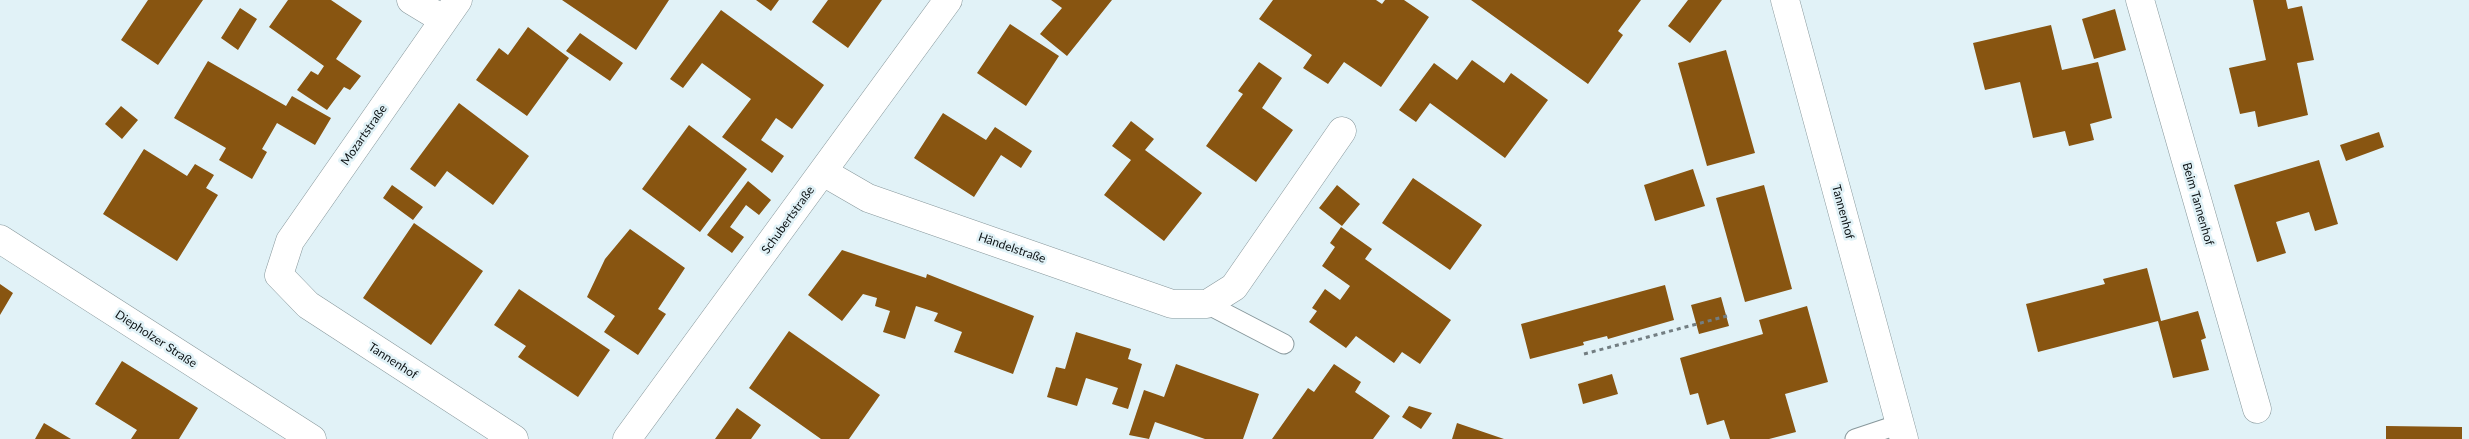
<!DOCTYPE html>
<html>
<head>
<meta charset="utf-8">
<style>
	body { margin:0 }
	canvas { display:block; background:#e1f2f7 }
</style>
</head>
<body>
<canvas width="2469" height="439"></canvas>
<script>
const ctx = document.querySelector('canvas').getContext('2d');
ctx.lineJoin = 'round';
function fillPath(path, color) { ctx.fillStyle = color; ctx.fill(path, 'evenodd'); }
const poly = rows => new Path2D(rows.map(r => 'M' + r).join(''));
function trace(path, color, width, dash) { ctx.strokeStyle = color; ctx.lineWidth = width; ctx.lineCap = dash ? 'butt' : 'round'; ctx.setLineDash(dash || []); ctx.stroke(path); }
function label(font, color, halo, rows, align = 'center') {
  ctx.font = font + ' Lato,sans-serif'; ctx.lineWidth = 5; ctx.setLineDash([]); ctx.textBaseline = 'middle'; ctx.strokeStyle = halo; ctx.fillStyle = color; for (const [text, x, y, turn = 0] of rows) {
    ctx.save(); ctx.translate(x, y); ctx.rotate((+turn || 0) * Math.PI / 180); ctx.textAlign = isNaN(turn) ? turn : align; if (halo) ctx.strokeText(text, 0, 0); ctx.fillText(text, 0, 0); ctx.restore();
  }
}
fillPath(poly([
	[148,0,203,0,158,65,121,40],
	[288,0,331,0,362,21,336,59,361,76,350,90,344,87,327,110,297,90,311,71,318,75,324,66,269,27],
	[562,0,669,0,636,50],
	[756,0,779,0,771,11],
	[828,0,882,0,848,48,812,22],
	[1051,0,1112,0,1067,56,1040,34,1062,8],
	[1273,0,1376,0,1382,4,1385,0,1404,0,1429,17,1381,87,1344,62,1328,84,1303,68,1312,55,1259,19],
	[1471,0,1641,0,1618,31,1623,35,1588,84],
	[1688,0,1722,0,1690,43,1668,26],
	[2253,0,2286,0,2288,9,2302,6,2314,60,2297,63,2308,115,2258,127,2255,111,2240,114,2229,68,2266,60],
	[240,8,257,19,238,50,221,38],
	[2115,9,2126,50,2094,59,2082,19],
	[721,10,824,85,792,129,776,118,761,140,784,156,772,173,722,137,751,99,702,63,683,88,670,79],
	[1010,24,1059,56,1026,106,977,73],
	[2051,25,2062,70,2098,62,2112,118,2090,124,2094,140,2069,146,2065,131,2033,138,2020,82,1985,90,1973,43],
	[528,27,569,58,527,116,476,80,499,48,508,55],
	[580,33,623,63,610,81,566,51],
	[1726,50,1755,153,1707,166,1678,63],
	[1472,60,1504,83,1511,73,1548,100,1505,158,1430,103,1416,122,1399,110,1434,63,1457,80],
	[208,61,286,106,292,96,331,118,315,145,277,123,262,149,267,152,252,179,219,160,226,148,174,118],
	[1259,62,1282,78,1262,108,1293,130,1256,182,1206,146,1243,94,1238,91],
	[459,103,529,156,493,205,447,171,435,187,410,169],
	[121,106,138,120,122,139,105,124],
	[943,113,986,140,995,127,1032,151,1021,168,1001,155,974,197,914,158],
	[1131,121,1154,139,1145,150,1202,193,1164,241,1104,195,1131,160,1112,146],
	[689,125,747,169,700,232,642,189],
	[2379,132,2384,147,2346,161,2340,145],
	[144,149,187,176,195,164,214,175,206,188,218,195,177,261,103,214],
	[2319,160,2338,224,2315,231,2309,212,2276,222,2286,253,2257,262,2234,185],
	[1693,169,1705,206,1655,221,1644,185],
	[1413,178,1482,225,1450,270,1382,223],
	[748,181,771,200,759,215,746,205,730,227,744,237,732,253,707,235],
	[392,185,423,207,413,220,383,198],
	[1337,185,1360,204,1342,226,1319,208],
	[1764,185,1792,289,1745,302,1716,198],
	[414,223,483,271,431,345,363,298],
	[1341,227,1372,249,1365,259,1451,320,1420,364,1402,352,1394,363,1356,336,1346,348,1309,322,1317,311,1312,308,1325,289,1340,300,1350,286,1322,266,1335,247,1330,243],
	[630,229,685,268,658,309,666,314,638,355,604,332,615,316,587,297,605,259],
	[842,250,926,278,927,274,1034,316,1013,374,954,352,962,332,934,321,938,313,916,306,905,339,883,332,890,311,875,306,877,298,863,294,842,321,808,295],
	[2147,268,2161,321,2198,311,2206,338,2201,340,2209,370,2173,378,2158,321,2038,352,2026,304,2105,284,2103,279],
	[0,284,13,293,0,315],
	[1665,285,1674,320,1608,339,1607,336,1583,342,1584,345,1530,359,1521,324],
	[519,289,610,350,578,397,518,357,526,346,494,325],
	[1721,297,1729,326,1699,334,1691,305],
	[1807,306,1828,382,1785,394,1796,432,1769,439,1730,439,1724,420,1707,425,1698,393,1690,395,1680,358,1763,334,1759,320],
	[789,331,880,395,849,439,821,439,749,388],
	[1076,332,1131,349,1128,359,1142,364,1128,409,1112,404,1118,388,1086,378,1077,406,1047,397,1056,367,1065,369],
	[122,361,198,408,179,439,131,439,137,430,95,404],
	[1176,364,1259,394,1243,439,1205,439,1155,422,1149,439,1129,435,1144,390,1164,397],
	[1334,364,1361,382,1355,392,1390,416,1373,439,1272,439,1308,388,1314,392],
	[1612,374,1618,394,1583,404,1578,384],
	[1409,406,1432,413,1421,429,1402,417],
	[737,408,761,425,751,439,715,439],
	[44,423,71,439,35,439],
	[1457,423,1504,439,1452,439],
	[2386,426,2462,427,2462,439,2386,439]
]), '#851');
const lane = poly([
	[1207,304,1284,344],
	[1855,439,1900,424]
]);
const street = poly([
	[411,0,444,20],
	[458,0,290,241,279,275,308,305,514,439],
	[1785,0,1904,439],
	[2140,0,2257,409],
	[823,172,868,198,1172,304,1207,304,1234,287,1342,131],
	[627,439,948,0]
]);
const secondary = poly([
	[0,239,312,439]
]);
trace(lane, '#88989c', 21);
trace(street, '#88989c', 29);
trace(secondary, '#88989c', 29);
trace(poly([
	[1584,354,1727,316]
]), '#737e82', 3, [4, 4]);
trace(lane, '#fff', 19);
trace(street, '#fff', 28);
trace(secondary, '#fff', 28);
label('12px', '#0d1315', '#e1f2f7', [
	["Mozartstraße",364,135,-55],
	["Beim Tannenhof",2198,204,74],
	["Tannenhof",1843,212,75],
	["Schubertstraße",788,220,-54],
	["Händelstraße",1012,248,19],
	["Diepholzer Straße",156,339,33],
	["Tannenhof",393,361,33]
]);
</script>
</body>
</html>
